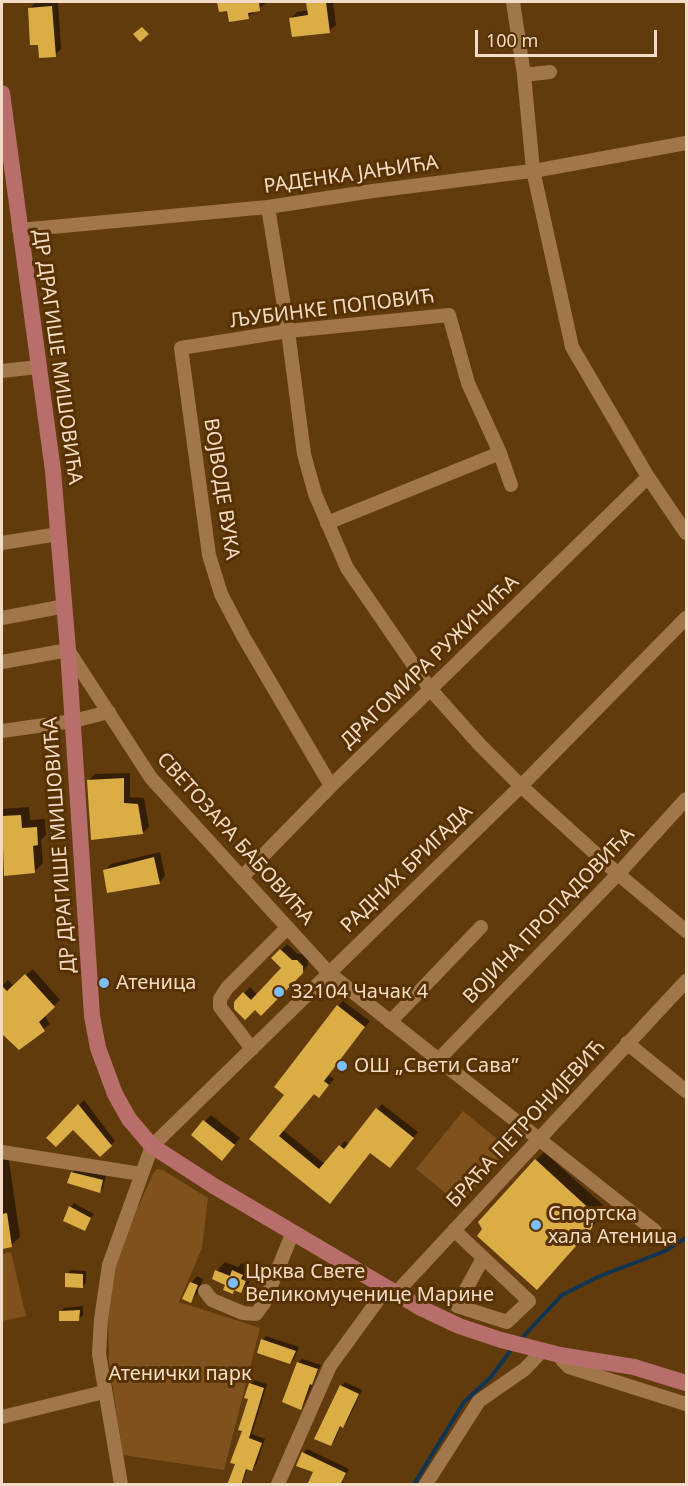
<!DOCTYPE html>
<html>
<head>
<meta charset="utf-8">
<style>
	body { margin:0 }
	#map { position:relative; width:688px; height:1486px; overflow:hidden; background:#623b0c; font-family:"Noto Sans",sans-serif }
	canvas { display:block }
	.frame { position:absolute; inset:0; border:3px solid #f3dbc5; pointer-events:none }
	.scale { position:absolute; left:475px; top:30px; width:182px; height:27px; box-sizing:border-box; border:3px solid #f3dbc5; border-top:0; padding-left:8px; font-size:18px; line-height:21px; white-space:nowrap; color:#f3dbc5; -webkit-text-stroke:4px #573100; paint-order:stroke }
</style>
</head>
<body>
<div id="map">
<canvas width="688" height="1486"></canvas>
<div class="frame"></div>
<div class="scale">100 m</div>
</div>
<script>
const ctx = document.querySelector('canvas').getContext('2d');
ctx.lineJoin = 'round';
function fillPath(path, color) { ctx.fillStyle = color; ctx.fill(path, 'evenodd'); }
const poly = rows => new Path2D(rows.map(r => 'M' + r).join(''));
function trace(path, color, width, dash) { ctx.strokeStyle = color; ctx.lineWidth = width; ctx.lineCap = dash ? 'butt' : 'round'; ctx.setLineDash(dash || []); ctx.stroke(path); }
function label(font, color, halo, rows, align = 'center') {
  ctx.font = font + ' "Noto Sans",sans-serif'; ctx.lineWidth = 6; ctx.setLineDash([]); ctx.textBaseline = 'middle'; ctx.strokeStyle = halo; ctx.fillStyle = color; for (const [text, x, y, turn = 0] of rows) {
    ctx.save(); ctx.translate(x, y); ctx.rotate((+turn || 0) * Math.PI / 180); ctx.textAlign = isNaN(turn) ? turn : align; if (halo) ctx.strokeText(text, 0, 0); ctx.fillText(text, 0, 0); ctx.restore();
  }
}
fillPath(poly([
	[463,1111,508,1148,460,1205,416,1169],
	[157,1169,163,1170,208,1198,202,1248,179,1302,260,1328,224,1470,123,1455,109,1362,108,1313,117,1253,153,1174],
	[11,1252,26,1316,2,1321,2,1254]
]), '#7f511c');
fillPath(poly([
	[36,2,58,2,61,49,55,55,29,9],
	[219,2,266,2,266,3,248,17,229,9,220,11],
	[308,2,333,2,336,25,329,31,291,18,297,12,309,10],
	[130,773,130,797,144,798,149,827,142,833,89,780,95,774],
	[29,807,30,820,45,819,46,835,41,840,43,863,34,872,2,855,2,809],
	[160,852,165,876,159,883,105,870,111,864],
	[287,944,298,954,304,954,308,959,308,965,261,1014,255,1008,235,1003,250,987,258,995,283,968,273,958],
	[33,969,60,1000,44,1015,50,1024,19,1048,2,1032,2,986,8,980,14,986],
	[343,1001,370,1021,328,1075,334,1079,324,1091,314,1092,283,1130,325,1164,345,1141,350,1144,382,1104,418,1132,395,1161,370,1151,335,1197,251,1139,287,1095,338,1006],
	[84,1100,115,1141,100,1155,73,1128,48,1138],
	[211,1115,240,1138,228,1153,193,1135],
	[544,1152,603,1205,600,1218,545,1279,536,1160],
	[8,1154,20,1237,11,1245,2,1248,2,1155],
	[76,1169,106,1176,103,1188,99,1192,72,1173],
	[74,1203,94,1214,84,1229,70,1207],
	[225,1262,238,1267,242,1263,251,1266,249,1271,253,1273,249,1283,241,1291,236,1289,232,1292,217,1271],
	[71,1270,86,1271,86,1283,82,1287,67,1274],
	[197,1276,203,1279,197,1294,190,1301,191,1283],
	[83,1306,83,1315,79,1319,60,1312,64,1308],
	[266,1336,299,1347,294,1359,290,1363,263,1340],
	[302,1359,321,1365,304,1404,301,1408,298,1363],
	[254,1380,267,1384,252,1434,265,1439,256,1465,252,1469,248,1468,242,1484,230,1484,250,1398,250,1384],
	[345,1382,362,1390,347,1422,343,1426,341,1425,335,1440,331,1444,341,1386],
	[307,1449,349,1469,341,1484,309,1484,315,1471,303,1453]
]), '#0007');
trace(poly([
	[519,1341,562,1295,600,1276,663,1252,686,1238],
	[414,1484,464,1402,490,1378,512,1349]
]), '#103552', 4);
fillPath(poly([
	[217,2,259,2,260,11,248,13,249,19,229,22,227,11,219,12],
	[306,2,326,2,330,33,292,37,289,18,308,15],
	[52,6,56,57,39,58,38,45,30,45,28,8],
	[142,27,149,34,140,42,133,34],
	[124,778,124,803,138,804,143,834,91,840,87,780],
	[21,815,22,828,37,827,38,845,33,846,35,873,4,876,2,816],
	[154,857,160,884,107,893,103,870],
	[280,949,292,960,297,960,303,966,303,973,261,1016,255,1010,245,1020,234,1009,234,1002,243,992,251,1000,281,968,271,958],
	[25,974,55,1007,39,1022,45,1031,19,1050,2,1034,2,986,7,991],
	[337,1005,365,1027,324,1081,329,1085,319,1098,314,1094,279,1136,319,1169,339,1145,344,1149,376,1108,414,1138,390,1168,370,1153,330,1204,249,1139,284,1095,274,1087],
	[78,1104,112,1146,100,1157,73,1130,56,1147,46,1138],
	[203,1120,235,1145,222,1161,191,1135],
	[535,1159,595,1214,592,1228,537,1290,477,1236,482,1229,478,1222],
	[71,1172,103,1180,100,1193,67,1183],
	[69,1206,91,1218,85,1231,63,1221],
	[7,1213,12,1247,2,1249,2,1214],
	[215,1270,230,1276,232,1270,243,1275,241,1279,246,1281,241,1293,234,1290,233,1294,223,1290,225,1285,212,1279],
	[65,1273,83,1274,83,1288,65,1287],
	[190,1282,198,1285,191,1303,182,1299],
	[80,1310,79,1321,59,1321,59,1311],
	[261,1339,296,1351,290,1364,257,1353],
	[297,1362,318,1369,312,1385,310,1384,301,1410,282,1402],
	[249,1383,264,1388,249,1438,262,1443,252,1471,246,1469,241,1485,227,1485,235,1464,230,1463,242,1431,238,1430,248,1399,244,1398],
	[340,1385,359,1394,343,1428,340,1426,331,1446,314,1439],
	[302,1452,346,1473,340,1485,307,1485,313,1472,296,1466]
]), '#dbae45');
trace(poly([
	[513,2,524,75,533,170,572,347,648,477,686,533],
	[524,75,550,72],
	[268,207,288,331,304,454,315,494,347,568,430,689,480,745,521,786,618,874,686,931],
	[19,230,268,207,373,191,539,170,686,143],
	[2,371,38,367],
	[327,523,500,453],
	[2,543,58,534],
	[2,618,65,606],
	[2,662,68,650,151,778,329,973,655,1231],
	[2,731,73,721,109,712],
	[331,786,243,636,221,594,209,555,181,348,288,331,449,315,468,383,500,453,511,485],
	[242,877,331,786,648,477],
	[390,1022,481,927],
	[627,1043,686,1091],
	[252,1049,220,1007,220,999,227,988,287,928],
	[439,1059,618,874,686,799],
	[2,1152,141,1174],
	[454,1230,529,1301,507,1322,457,1306,483,1258],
	[205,1291,212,1300,243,1313,256,1314,264,1303,293,1232],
	[395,1294,686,981],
	[560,1355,562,1360,569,1367,686,1404],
	[2,1417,104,1392],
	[121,1484,99,1354,101,1319,109,1265,152,1146,521,786,686,618],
	[278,1484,330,1366,386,1289],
	[426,1484,479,1401,525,1369,542,1351]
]), '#a1764b', 14);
trace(poly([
	[2,93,53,471,68,650,92,1016,98,1048,115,1094,129,1119,152,1146,214,1186,421,1308,459,1326,501,1340,560,1355,634,1367,686,1383]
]), '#b86e6b', 16);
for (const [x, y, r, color] of [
	[104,983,6,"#7bbef8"],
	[279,992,6,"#7bbef8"],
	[342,1066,6,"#7bbef8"],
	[536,1225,6,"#7bbef8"],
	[233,1283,6,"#7bbef8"]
]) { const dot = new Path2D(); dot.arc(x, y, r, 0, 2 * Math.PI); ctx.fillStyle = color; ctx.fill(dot); trace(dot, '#573100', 2); }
label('20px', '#f3dbc5', '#573100', [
	["РАДЕНКА ЈАЊИЋА",351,175,-8],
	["ЉУБИНКЕ ПОПОВИЋ",332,309,-7],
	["ДР ДРАГИШЕ МИШОВИЋА",57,357,82],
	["ВОЈВОДЕ ВУКА",221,489,81],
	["ДРАГОМИРА РУЖИЧИЋА",430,662,-44],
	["СВЕТОЗАРА БАБОВИЋА",235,839,48],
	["ДР ДРАГИШЕ МИШОВИЋА",60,845,-94],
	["РАДНИХ БРИГАДА",407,869,-44],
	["ВОЈИНА ПРОПАДОВИЋА",549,916,-46],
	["БРАЋА ПЕТРОНИЈЕВИЋ",526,1124,-47]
]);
label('20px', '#f3dbc5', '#573100', [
	["Атеница",116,983],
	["32104 Чачак 4",291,992],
	["ОШ „Свети Сава”",354,1066],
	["Спортска",548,1214],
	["хала Атеница",548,1237],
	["Црква Свете",245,1272],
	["Великомученице Марине",245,1295]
], 'left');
label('20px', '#f6dec9', '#573100', [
	["Атенички парк",180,1374]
]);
</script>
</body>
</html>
